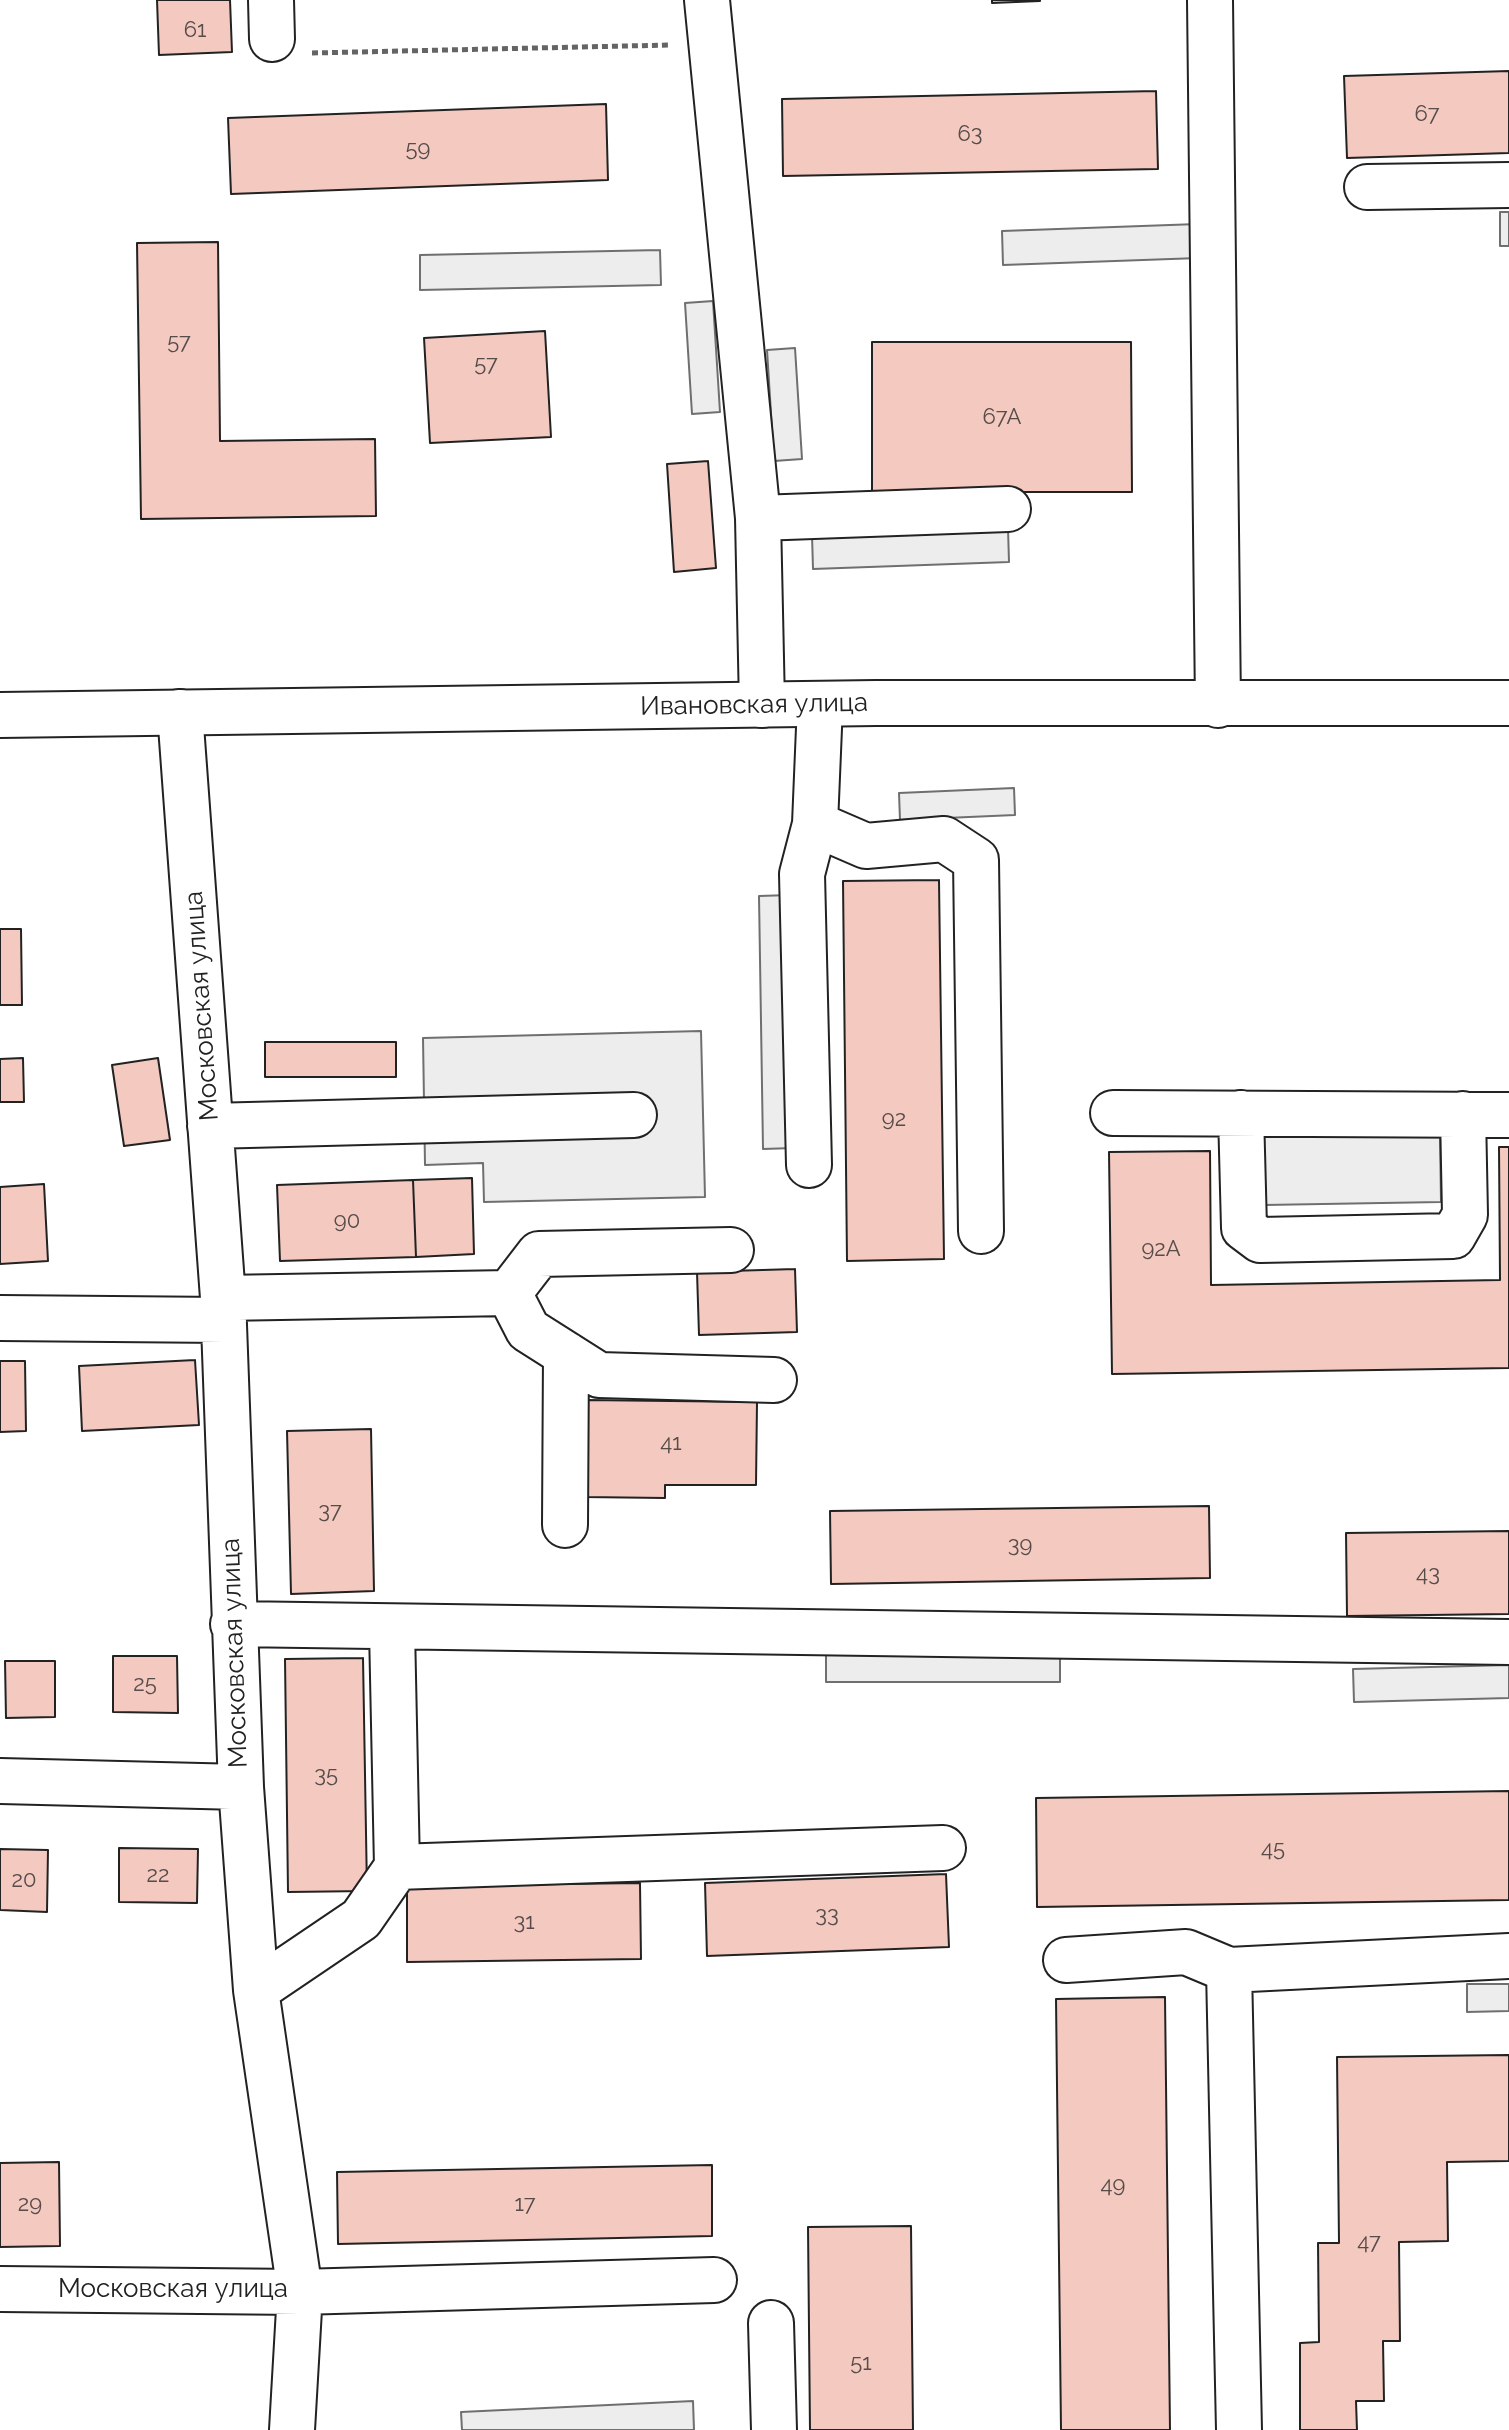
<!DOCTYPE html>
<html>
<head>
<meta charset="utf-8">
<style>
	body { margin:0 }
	canvas { display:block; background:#fff }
</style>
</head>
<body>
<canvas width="1509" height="2430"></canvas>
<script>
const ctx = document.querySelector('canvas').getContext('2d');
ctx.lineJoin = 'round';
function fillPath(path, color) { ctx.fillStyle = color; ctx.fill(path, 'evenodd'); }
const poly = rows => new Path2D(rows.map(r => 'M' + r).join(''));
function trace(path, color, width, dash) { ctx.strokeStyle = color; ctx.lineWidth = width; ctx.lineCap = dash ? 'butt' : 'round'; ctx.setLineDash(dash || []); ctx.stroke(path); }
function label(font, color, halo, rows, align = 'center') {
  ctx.font = font + ' Raleway,sans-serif'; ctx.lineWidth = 6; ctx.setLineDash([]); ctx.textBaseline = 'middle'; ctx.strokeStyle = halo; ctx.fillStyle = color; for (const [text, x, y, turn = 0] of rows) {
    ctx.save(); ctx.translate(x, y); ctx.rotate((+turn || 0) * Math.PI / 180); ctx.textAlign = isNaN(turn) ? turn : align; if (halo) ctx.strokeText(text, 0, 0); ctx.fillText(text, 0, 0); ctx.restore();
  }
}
const parking = poly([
	[1500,212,1509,212,1509,246,1500,246,1500,212],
	[1198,224,1199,258,1003,265,1002,231,1198,224],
	[660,250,661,285,420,290,420,255,660,250],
	[713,301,720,412,692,414,685,303,713,301],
	[795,348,802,459,774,461,767,350,795,348],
	[1008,528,1009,562,813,569,812,535,1008,528],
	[1014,788,1015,815,900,820,899,793,1014,788],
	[790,895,794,1148,763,1149,759,896,790,895],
	[701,1031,705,1197,484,1202,483,1163,425,1165,423,1038,701,1031],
	[1440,1135,1441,1202,1264,1205,1263,1137,1440,1135],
	[826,1654,1060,1654,1060,1682,826,1682,826,1654],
	[1509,1665,1509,1698,1354,1702,1353,1669,1509,1665],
	[1467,1984,1509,1984,1509,2011,1467,2012,1467,1984],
	[693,2401,694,2430,462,2430,461,2412,693,2401]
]);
fillPath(parking, '#ededed');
trace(parking, '#6f6f6f', 2);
const building = poly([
	[157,0,230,0,232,52,159,55,157,0],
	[992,0,1040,0,1040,1,992,3,992,0],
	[1509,71,1509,153,1347,158,1344,76,1509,71],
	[1156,91,1158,169,783,176,782,99,1156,91],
	[606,104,608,180,231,194,228,118,606,104],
	[218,242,220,441,375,439,376,516,141,519,137,243,218,242],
	[545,331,551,437,430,443,424,338,545,331],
	[872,342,1131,342,1132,492,872,492,872,342],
	[708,461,716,568,674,572,667,464,708,461],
	[939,880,944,1259,847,1261,843,881,939,880],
	[0,929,21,929,22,1005,0,1005,0,929],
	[265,1042,396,1042,396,1077,265,1077,265,1042],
	[23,1058,24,1102,0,1102,0,1059,23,1058],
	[158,1058,170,1140,124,1146,112,1065,158,1058],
	[1499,1147,1509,1147,1509,1368,1112,1374,1109,1152,1210,1151,1211,1285,1500,1280,1499,1147],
	[472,1178,474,1254,416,1257,413,1180,472,1178],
	[413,1180,416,1257,280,1261,277,1185,413,1180],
	[44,1184,48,1261,0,1264,0,1187,44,1184],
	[795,1269,797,1332,699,1335,697,1272,795,1269],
	[195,1360,199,1425,82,1431,79,1366,195,1360],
	[0,1361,25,1361,26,1431,0,1432,0,1361],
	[585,1400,757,1402,756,1485,665,1485,665,1498,584,1497,585,1400],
	[371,1429,374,1591,291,1594,287,1431,371,1429],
	[1209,1506,1210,1578,831,1584,830,1511,1209,1506],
	[1509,1531,1509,1614,1347,1616,1346,1533,1509,1531],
	[113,1656,177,1656,178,1713,113,1712,113,1656],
	[363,1658,367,1891,288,1892,285,1659,363,1658],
	[5,1661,55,1661,55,1717,6,1718,5,1661],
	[1509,1791,1509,1900,1037,1907,1036,1798,1509,1791],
	[119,1848,198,1849,197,1903,119,1902,119,1848],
	[0,1849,48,1850,47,1912,0,1910,0,1849],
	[946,1874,949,1947,707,1956,705,1883,946,1874],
	[640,1883,641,1959,407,1962,407,1886,640,1883],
	[1165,1997,1170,2430,1061,2430,1056,1999,1165,1997],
	[1509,2055,1509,2161,1447,2162,1448,2241,1399,2242,1400,2341,1383,2341,1384,2401,1356,2401,1357,2430,1300,2430,1300,2343,1319,2342,1318,2243,1339,2243,1337,2057,1509,2055],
	[59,2162,60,2246,0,2247,0,2163,59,2162],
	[712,2165,712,2236,338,2244,337,2172,712,2165],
	[911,2226,913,2430,810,2430,808,2227,911,2226]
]);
fillPath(building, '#f3c9c0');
trace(building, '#222', 2);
const minor = poly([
	[271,0,272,39],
	[707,0,758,518,762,705],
	[1210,0,1218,705],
	[1367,187,1509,185],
	[758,518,1008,509],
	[820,704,815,824,866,846,944,839,976,860,981,1231],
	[1113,1113,1509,1115],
	[1241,1113,1244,1228,1260,1240,1453,1236,1465,1215,1463,1114],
	[210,1126,634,1115],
	[809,1165,802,874,815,824],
	[509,1293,528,1330,599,1375,774,1380],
	[223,1298,509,1293,539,1254,731,1250],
	[0,1318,224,1320],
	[565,1525,566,1354],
	[233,1624,1509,1642],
	[392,1629,397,1867,943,1848],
	[0,1781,241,1787],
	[1066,1960,1186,1952,1229,1970],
	[256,1990,361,1919,397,1867],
	[0,2289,300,2292,256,1990,241,1787,223,1298,180,712],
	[771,2323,774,2430],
	[292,2430,300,2292,714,2280],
	[1239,2430,1229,1970,1509,1956]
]);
const major = poly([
	[0,715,876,703,1509,703]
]);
trace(minor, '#222', 48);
trace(major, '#222', 48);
trace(poly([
	[312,53,670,45]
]), '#646464', 5, [6, 4]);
trace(minor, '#fff', 44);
trace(major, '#fff', 44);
label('22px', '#564c4a', null, [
	["61",195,30],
	["67",1427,114],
	["63",970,134],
	["59",418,149],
	["57",179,342],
	["57",486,364],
	["67А",1002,417],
	["92",894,1119],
	["90",347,1221],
	["92А",1161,1249],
	["41",671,1443],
	["37",330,1511],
	["39",1020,1545],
	["43",1428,1574],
	["25",145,1684],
	["35",326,1775],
	["45",1273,1849],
	["22",158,1875],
	["20",24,1880],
	["33",827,1915],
	["31",524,1922],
	["49",1113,2185],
	["29",30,2204],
	["17",525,2204],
	["47",1369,2242],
	["51",861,2363]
]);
label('26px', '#222', '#fff', [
	["Ивановская улица",754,705,-1],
	["Московская улица",202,1006,-94],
	["Московская улица",235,1653,-92],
	["Московская улица",173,2289]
]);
</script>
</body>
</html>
